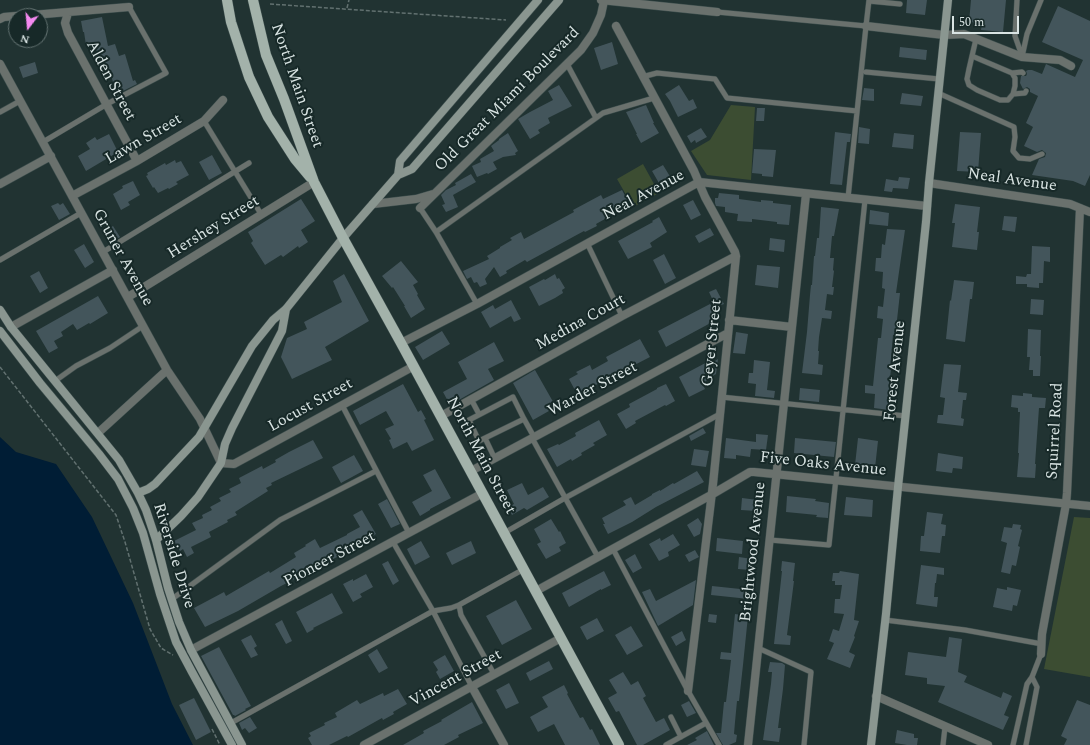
<!DOCTYPE html>
<html>
<head>
<meta charset="utf-8">
<style>
	body { margin:0 }
	#map { position:relative; width:1090px; height:745px; overflow:hidden; background:#213332; font-family:Spectral,serif }
	canvas { display:block }
	.north { position:absolute; left:8px; top:8px; width:40px; height:40px; box-sizing:border-box; background:#172928; border:1px solid #657473; border-radius:50%; rotate:196deg; font-size:11px; font-weight:700; line-height:16px; text-align:center; color:#d9e4e3 }
	.north::after { content:''; display:block; margin:auto; width:14px; height:18px; background:#f489f0; clip-path:polygon(50% 0,100% 100%,50% 72%,0 100%) }
	.scale { position:absolute; left:952px; top:16px; width:67px; height:18px; box-sizing:border-box; border:2px solid #d9e4e3; border-top:0; padding-left:5px; font-size:12px; line-height:14px; white-space:nowrap; color:#d9e4e3; -webkit-text-stroke:3px #172928; paint-order:stroke }
</style>
</head>
<body>
<div id="map">
<canvas width="1090" height="745"></canvas>
<div class="north">N</div>
<div class="scale">50 m</div>
</div>
<script>
const ctx = document.querySelector('canvas').getContext('2d');
ctx.lineJoin = 'round';
function fillPath(path, color) { ctx.fillStyle = color; ctx.fill(path, 'evenodd'); }
const poly = rows => new Path2D(rows.map(r => 'M' + r).join(''));
function trace(path, color, width, dash) { ctx.strokeStyle = color; ctx.lineWidth = width; ctx.lineCap = dash ? 'butt' : 'round'; ctx.setLineDash(dash || []); ctx.stroke(path); }
function label(font, color, halo, rows, align = 'center') {
  ctx.font = font + ' Spectral,serif'; ctx.lineWidth = 4; ctx.setLineDash([]); ctx.textBaseline = 'middle'; ctx.strokeStyle = halo; ctx.fillStyle = color; for (const [text, x, y, turn = 0] of rows) {
    ctx.save(); ctx.translate(x, y); ctx.rotate((+turn || 0) * Math.PI / 180); ctx.textAlign = isNaN(turn) ? turn : align; if (halo) ctx.strokeText(text, 0, 0); ctx.fillText(text, 0, 0); ctx.restore();
  }
}
fillPath(poly([
	[731,105,755,107,751,180,707,175,691,151,710,140],
	[643,164,659,193,633,207,617,179],
	[1074,517,1090,518,1090,677,1044,669]
]), '#3c4d32');
fillPath(poly([
	[0,437,16,452,56,464,92,517,133,603,172,704,193,745,0,745]
]), '#001d35');
fillPath(poly([
	[907,0,927,0,925,15,906,13],
	[971,0,1006,0,1003,32,981,30,982,23,969,22],
	[1058,6,1090,21,1090,175,1085,186,1073,181,1032,175,1039,159,1045,157,1046,153,1042,150,1037,152,1024,146,1033,127,1026,123,1038,96,1030,92,1030,89,1027,87,1023,89,1020,83,1021,76,1026,76,1027,74,1026,71,1028,70,1032,70,1042,74,1046,64,1075,77,1083,60,1042,42],
	[102,17,108,46,115,44,119,56,125,54,133,81,135,80,137,84,117,94,109,70,105,71,101,58,99,59,94,43,86,45,84,32,83,32,81,21],
	[612,42,618,64,601,70,594,48],
	[900,47,927,50,926,60,899,57],
	[35,62,38,73,23,78,19,67],
	[559,85,572,106,548,118,550,123,538,130,540,133,530,139,518,119,530,112,553,100,548,91],
	[679,85,689,101,693,99,697,108,678,117,670,101,665,94],
	[864,88,874,89,874,101,862,100],
	[902,93,923,96,921,106,900,104],
	[646,105,654,123,653,123,659,133,641,143,636,134,637,134,626,112],
	[757,108,765,108,764,121,756,121],
	[859,127,870,129,869,144,858,143],
	[701,128,707,137,696,143,695,140,691,143,687,136],
	[835,132,851,134,850,142,847,142,842,185,830,184],
	[960,132,981,133,978,172,957,171],
	[508,133,518,151,515,153,516,155,503,157,493,162,497,169,488,174,487,173,477,177,472,166,481,162,480,159,494,151,491,146,499,140,499,139],
	[894,133,914,135,913,149,892,147],
	[109,134,118,152,86,171,78,156,90,149,86,143,95,137,97,140],
	[754,149,776,150,773,177,762,176,762,174,752,173],
	[212,155,222,173,209,180,199,162],
	[175,160,176,163,181,161,189,175,176,182,178,184,169,189,168,188,158,193,154,187,153,188,146,176,148,175,147,173,165,163,166,165],
	[663,165,674,183,663,190,652,171],
	[471,174,476,182,453,195,458,207,446,212,442,205,445,204,441,195,446,190,456,185,455,183],
	[899,177,910,178,908,189,893,188,892,192,884,191,886,179,898,181],
	[133,181,140,195,128,202,130,205,121,210,113,194,123,188,122,186],
	[622,190,630,205,596,224,597,226,585,232,584,231,527,262,525,260,506,271,507,273,500,277,494,267,485,279,487,284,480,287,477,282,474,283,471,277,467,279,463,271,489,259,487,256,500,248,500,247,512,240,510,238,521,232,524,239,574,212,573,210,601,195,603,199],
	[719,193,739,195,739,199,761,202,761,200,773,201,773,203,791,205,789,225,777,224,777,222,752,219,752,222,737,221,738,214,725,212,725,207,716,206,715,203,715,198,718,198],
	[301,199,315,221,301,230,308,242,299,248,298,246,283,257,281,255,265,265,251,243,253,241,248,232],
	[693,200,701,215,691,220,683,205],
	[58,203,60,205,63,203,70,214,59,220,51,206],
	[955,204,980,207,977,232,979,232,977,250,952,247,955,223,952,223],
	[821,207,839,209,834,236,832,236,830,258,834,258,833,270,834,271,832,287,834,287,833,295,827,294,825,310,832,311,831,319,822,318,819,337,818,351,819,351,818,364,823,365,822,375,802,373,807,332,810,295,811,285,812,285,814,256,815,256,817,238,819,238],
	[870,210,889,213,888,226,869,224],
	[1004,216,1017,217,1015,232,1002,230],
	[659,217,667,232,650,243,652,247,628,259,618,241,653,222,652,221],
	[113,226,120,237,110,243,103,232],
	[710,228,714,235,699,243,695,236],
	[887,229,905,230,896,293,900,293,897,320,895,335,893,335,890,369,891,369,888,398,890,398,889,410,874,408,875,394,865,393,865,385,873,386,878,338,881,338,883,319,877,318,878,306,883,307,885,289,882,288,883,272,875,271,876,258,881,258,882,244,885,245],
	[770,238,785,240,784,252,769,250],
	[84,244,94,262,85,268,74,250],
	[1032,246,1050,247,1050,262,1044,261,1043,283,1039,283,1039,288,1027,287,1027,284,1016,284,1016,276,1026,277,1027,274,1031,274],
	[664,254,676,278,665,284,653,260],
	[401,261,418,282,413,285,418,294,417,295,425,309,411,318,404,306,405,306,393,287,392,288,382,276],
	[757,265,780,267,778,288,755,285],
	[39,271,48,288,40,293,30,276],
	[344,274,369,321,325,347,332,360,292,379,281,357,287,338,307,329,304,322,342,302,333,281],
	[555,274,557,279,559,278,565,288,562,290,563,293,555,298,539,306,529,287,544,279,545,280],
	[954,280,974,282,972,299,970,299,965,342,946,339,950,300,951,301],
	[716,289,724,304,716,307,709,292],
	[98,296,108,313,90,324,89,323,77,330,73,324,61,332,63,336,54,341,58,348,49,353,36,331],
	[1031,299,1044,300,1043,315,1030,314],
	[511,300,521,319,514,322,511,316,490,328,481,312,493,305,495,309],
	[710,304,718,319,666,347,658,331],
	[1028,329,1041,330,1040,356,1041,356,1040,376,1033,376,1033,370,1029,370,1030,357,1027,357],
	[442,331,450,344,423,360,415,347],
	[736,332,748,334,745,354,733,353],
	[640,339,650,357,586,390,586,389,577,394,569,379,578,374,576,372,590,365,592,370,608,361,606,357],
	[494,342,504,361,488,369,494,380,450,405,443,392,467,379,458,362],
	[718,359,716,374,711,377,711,379,702,383,705,389,689,397,679,377,711,360,712,363],
	[754,360,770,362,767,390,775,391,774,398,755,396,756,384,748,383,749,373,753,373],
	[944,364,961,365,958,392,967,393,966,400,963,400,961,418,964,419,963,426,937,423,938,415,943,415,945,398,940,397],
	[535,370,556,407,533,420,513,383],
	[403,384,418,412,421,410,426,419,424,420,434,440,412,451,407,442,393,449,389,440,391,439,385,429,394,425,386,411,360,425,353,411],
	[666,384,675,401,666,406,665,405,635,421,636,423,626,429,617,414,630,407,629,404,657,389,657,388],
	[800,388,820,390,819,402,799,400],
	[1023,393,1032,394,1032,397,1046,398,1045,408,1039,408,1035,464,1036,464,1035,478,1017,477,1019,453,1018,453,1020,412,1018,412,1018,408,1011,407,1012,395,1023,396],
	[599,420,607,435,593,443,595,445,581,453,582,455,572,461,571,459,557,467,547,449,558,444,559,445,576,436,575,433],
	[703,428,706,433,691,441,689,436],
	[756,434,768,435,766,450,751,449,750,457,736,455,736,459,724,458,726,438,756,442],
	[795,438,836,442,834,457,794,453],
	[858,438,878,441,875,468,855,465],
	[313,440,323,458,271,483,272,485,266,488,268,491,235,512,237,515,227,520,228,522,209,532,211,537,191,547,194,553,187,557,183,549,180,551,174,541,196,530,192,523,203,518,202,515,212,510,210,507,221,501,219,498,231,492,229,489,241,483,239,478,262,466,263,469,276,462,275,460,289,452],
	[694,449,709,451,706,467,691,465],
	[938,453,963,457,962,469,953,468,952,473,936,471],
	[354,455,363,471,341,483,332,467],
	[435,469,451,498,430,509,430,510,420,516,412,502,432,491,423,475],
	[697,471,704,482,656,507,632,522,608,534,603,524,605,524,602,518,626,505,623,501,631,497,635,505,652,495,652,494,660,490,660,491,673,483,674,484],
	[522,483,528,495,543,487,549,497,527,510,524,508,512,515,508,507,514,504,507,490],
	[787,496,816,499,815,501,829,503,828,518,816,517,817,515,786,512],
	[846,497,873,500,872,517,844,515],
	[742,498,758,500,756,511,741,510],
	[387,499,400,524,391,528,378,504],
	[362,510,376,534,364,541,364,542,352,548,353,549,325,563,326,564,318,568,318,567,281,586,238,611,205,627,194,608,224,592,226,596,269,571,270,573,296,557,294,553,306,546,305,545,315,539,320,548,347,535,347,534,360,527,353,515],
	[927,512,943,514,941,524,946,525,945,536,942,536,940,553,920,551,921,536,924,536],
	[698,518,702,524,700,534,694,537,687,525],
	[551,519,559,532,560,531,566,543,559,547,561,551,546,559,537,544,541,542,534,529],
	[1013,524,1021,525,1020,529,1022,530,1018,546,1020,547,1016,566,1012,565,1010,574,1001,572,1007,543,1001,541,1004,527,1012,528],
	[673,534,680,545,668,552,669,556,659,561,649,544,660,538,661,541],
	[717,538,743,541,742,554,716,551],
	[421,541,430,557,415,565,407,549],
	[471,541,476,553,452,565,446,553],
	[695,550,699,557,689,562,685,555],
	[635,554,642,568,633,573,625,560],
	[739,557,752,559,751,570,738,569],
	[388,561,399,581,393,585,382,564],
	[782,561,795,563,793,581,794,581,787,635,791,636,790,645,774,644,782,571,781,571],
	[921,565,944,568,944,575,937,574,936,583,935,583,934,597,938,597,937,607,916,604],
	[604,571,611,585,601,590,601,589,569,607,562,593],
	[840,571,859,574,854,620,859,621,854,636,855,637,849,652,855,655,850,668,827,659,834,643,829,641,833,629,839,631,844,614,834,613,835,599,840,599,842,585,835,585,835,581,832,581,833,573,839,573],
	[366,574,373,587,360,594,362,597,353,602,343,584,353,579,353,581],
	[696,580,693,605,658,626,642,592,650,589,656,601],
	[712,586,750,590,749,599,711,595],
	[1007,587,1021,590,1017,606,1013,605,1012,611,993,607,997,588,1007,590],
	[332,593,343,613,313,628,314,629,307,633,296,612],
	[516,600,532,629,502,645,486,616],
	[709,614,717,615,716,623,708,622],
	[735,614,748,616,743,665,739,701,737,701,735,722,734,734,737,735,736,742,729,745,723,745,716,733,721,733,724,702,726,702,731,660,720,659,721,652,731,653],
	[597,618,604,631,587,640,580,627],
	[282,620,292,641,286,644,275,624],
	[631,626,643,646,627,655,615,635],
	[682,631,686,640,676,646,671,637],
	[251,635,257,646,254,648,258,655,251,658,241,640],
	[949,637,962,639,958,672,967,676,964,682,1001,698,1003,692,1012,696,1004,715,1009,717,1003,730,938,702,945,686,927,684,927,678,905,675,908,652,946,657],
	[219,647,251,706,245,709,246,710,235,716,234,715,233,715,201,656],
	[377,649,388,668,379,673,368,655],
	[445,655,454,671,440,679,436,672,438,670,433,662],
	[549,661,553,669,530,681,526,673],
	[770,662,782,663,785,665,783,689,778,728,781,728,779,742,763,740,771,684,772,672,768,672],
	[623,672,631,685,638,681,646,696,643,698,656,722,664,718,670,730,643,745,637,745,619,711,616,712,608,698,617,693,609,680],
	[509,683,519,703,506,709,496,690],
	[564,685,568,693,567,694,580,718,583,717,590,730,592,729,600,745,565,745,554,724,538,732,530,717,548,707,542,697],
	[398,689,407,704,393,712,394,714,383,720,382,718,348,737,347,736,329,745,312,745,308,738,311,736,309,733,325,725,324,723,337,717,335,713,357,700,360,704,383,693,384,696],
	[194,698,211,732,196,740,179,705],
	[1077,700,1090,705,1090,745,1064,745,1067,739,1061,736],
	[689,701,696,713,687,717,681,705],
	[472,702,483,723,458,735,459,737,444,745,403,745,424,733,423,731,442,721,441,720],
	[250,717,257,728,249,733,245,728,242,730,239,723],
	[897,730,914,734,914,738,918,738,917,745,907,745,895,743],
	[707,731,714,745,687,745,697,740,695,738]
]), '#43555b');
const lane = poly([
	[1017,0,1015,36,1022,56],
	[869,1,900,4],
	[717,12,866,26],
	[972,56,1012,73,1015,78,1015,86,1013,94,1008,100,1000,100,977,90,969,85,967,79,969,69,972,56,976,39],
	[1022,57,1027,34,1041,0],
	[567,64,596,118],
	[866,72,939,79],
	[1012,73,1022,72,1023,73],
	[642,77,657,73,715,79,727,98,857,111],
	[938,93,1014,127,1015,137,1013,151,1019,158,1030,159,1042,154],
	[1013,94,1025,93,1026,91],
	[0,112,20,101],
	[204,121,261,214],
	[43,142,107,104,166,73,129,7],
	[848,198,866,26,869,0],
	[420,208,436,232,477,304],
	[436,232,603,113,654,98],
	[587,243,622,316],
	[103,252,249,163],
	[0,260,81,213],
	[55,381,76,366,110,348,143,326],
	[721,397,906,416],
	[471,399,479,414],
	[342,405,409,533],
	[524,419,479,441,469,420,513,397,524,419,534,437],
	[485,438,495,459],
	[532,438,598,557],
	[504,533,565,498,720,414],
	[770,540,829,545,865,200],
	[393,542,433,611,472,687],
	[613,549,688,691,719,745],
	[172,599,280,520,376,471],
	[885,620,965,630,1042,644],
	[758,648,811,672,804,745],
	[494,674,461,615,459,605,524,569],
	[671,717,681,737],
	[231,723,433,611,451,608,459,605],
	[666,745,706,723],
	[943,745,945,727],
	[1013,745,1027,684,1032,677,1041,654],
	[1026,745,1037,687,1032,677]
]);
const street = poly([
	[601,0,717,12],
	[68,13,65,23,68,33,137,161],
	[20,16,129,7],
	[0,19,4,17,16,16],
	[616,26,694,171,705,197,735,252,736,256,713,484,688,691],
	[866,26,944,35,964,34,1022,57,1060,60,1071,66],
	[0,64,167,370,200,419,221,463,234,464,414,366],
	[929,183,1070,204,1090,212],
	[0,184,51,156],
	[72,196,137,161,204,121,223,100],
	[373,204,416,199,433,194],
	[420,208,581,50,593,33,601,15,604,1],
	[128,297,314,182],
	[729,320,792,327],
	[11,327,113,270],
	[401,343,477,304,699,182,927,206],
	[441,416,622,316,736,256],
	[98,433,167,370],
	[471,471,728,333],
	[536,591,711,495,750,472,754,472,1090,506],
	[191,650,483,493],
	[1041,654,1042,634,1066,504,1067,493,1080,208],
	[472,687,504,745],
	[876,696,988,745],
	[364,745,561,638],
	[748,745,806,194]
]);
const secondary = poly([
	[398,175,400,161,538,0],
	[0,310,11,327,119,460,138,493,146,510,156,540,168,588,179,622,191,650,242,745],
	[0,331,40,383,99,454,118,479,133,508,143,533,160,594,176,642,192,672,232,745],
	[138,493,148,489,155,484,199,437,252,346,273,320,286,309,343,238,398,175,412,169,559,0],
	[156,540,181,516,198,497,221,463,225,444,232,428,282,331,286,309],
	[871,745,886,614,898,487,926,222,929,183,948,0]
]);
const primary = poly([
	[227,0,231,22,249,77,268,117,295,159,310,177],
	[253,0,266,55,284,99,314,182,343,238,401,343,619,745]
]);
trace(lane, '#3e4f4e', 6);
trace(street, '#3e4f4e', 9);
trace(secondary, '#3e4f4e', 9);
trace(primary, '#3e4f4e', 11);
trace(poly([
	[270,4,506,20],
	[347,8,349,0],
	[0,367,116,515,125,542,150,629,161,648,173,655],
	[212,729,220,745]
]), '#627170', 1.5, [4, 2]);
trace(lane, '#6a716d', 5);
trace(street, '#6a716d', 8);
trace(secondary, '#8a9690', 8);
trace(primary, '#a3b2aa', 10);
label('16px', '#d9e4e3', '#172928', [
	["Alden Street",110,81,62],
	["North Main Street",296,86,71],
	["Old Great Miami Boulevard",508,100,-45],
	["Lawn Street",144,140,-30],
	["Neal Avenue",1012,181,8],
	["Neal Avenue",644,196,-28],
	["Hershey Street",214,228,-32],
	["Gruner Avenue",122,258,61],
	["Medina Court",581,323,-29],
	["Geyer Street",713,343,-84],
	["Forest Avenue",896,371,-84],
	["Warder Street",593,390,-28],
	["Locust Street",311,406,-29],
	["Squirrel Road",1056,431,-87],
	["North Main Street",480,456,62],
	["Five Oaks Avenue",823,465,6],
	["Brightwood Avenue",754,552,-84],
	["Riverside Drive",173,556,73],
	["Pioneer Street",330,560,-28],
	["Vincent Street",456,679,-29]
]);
</script>
</body>
</html>
